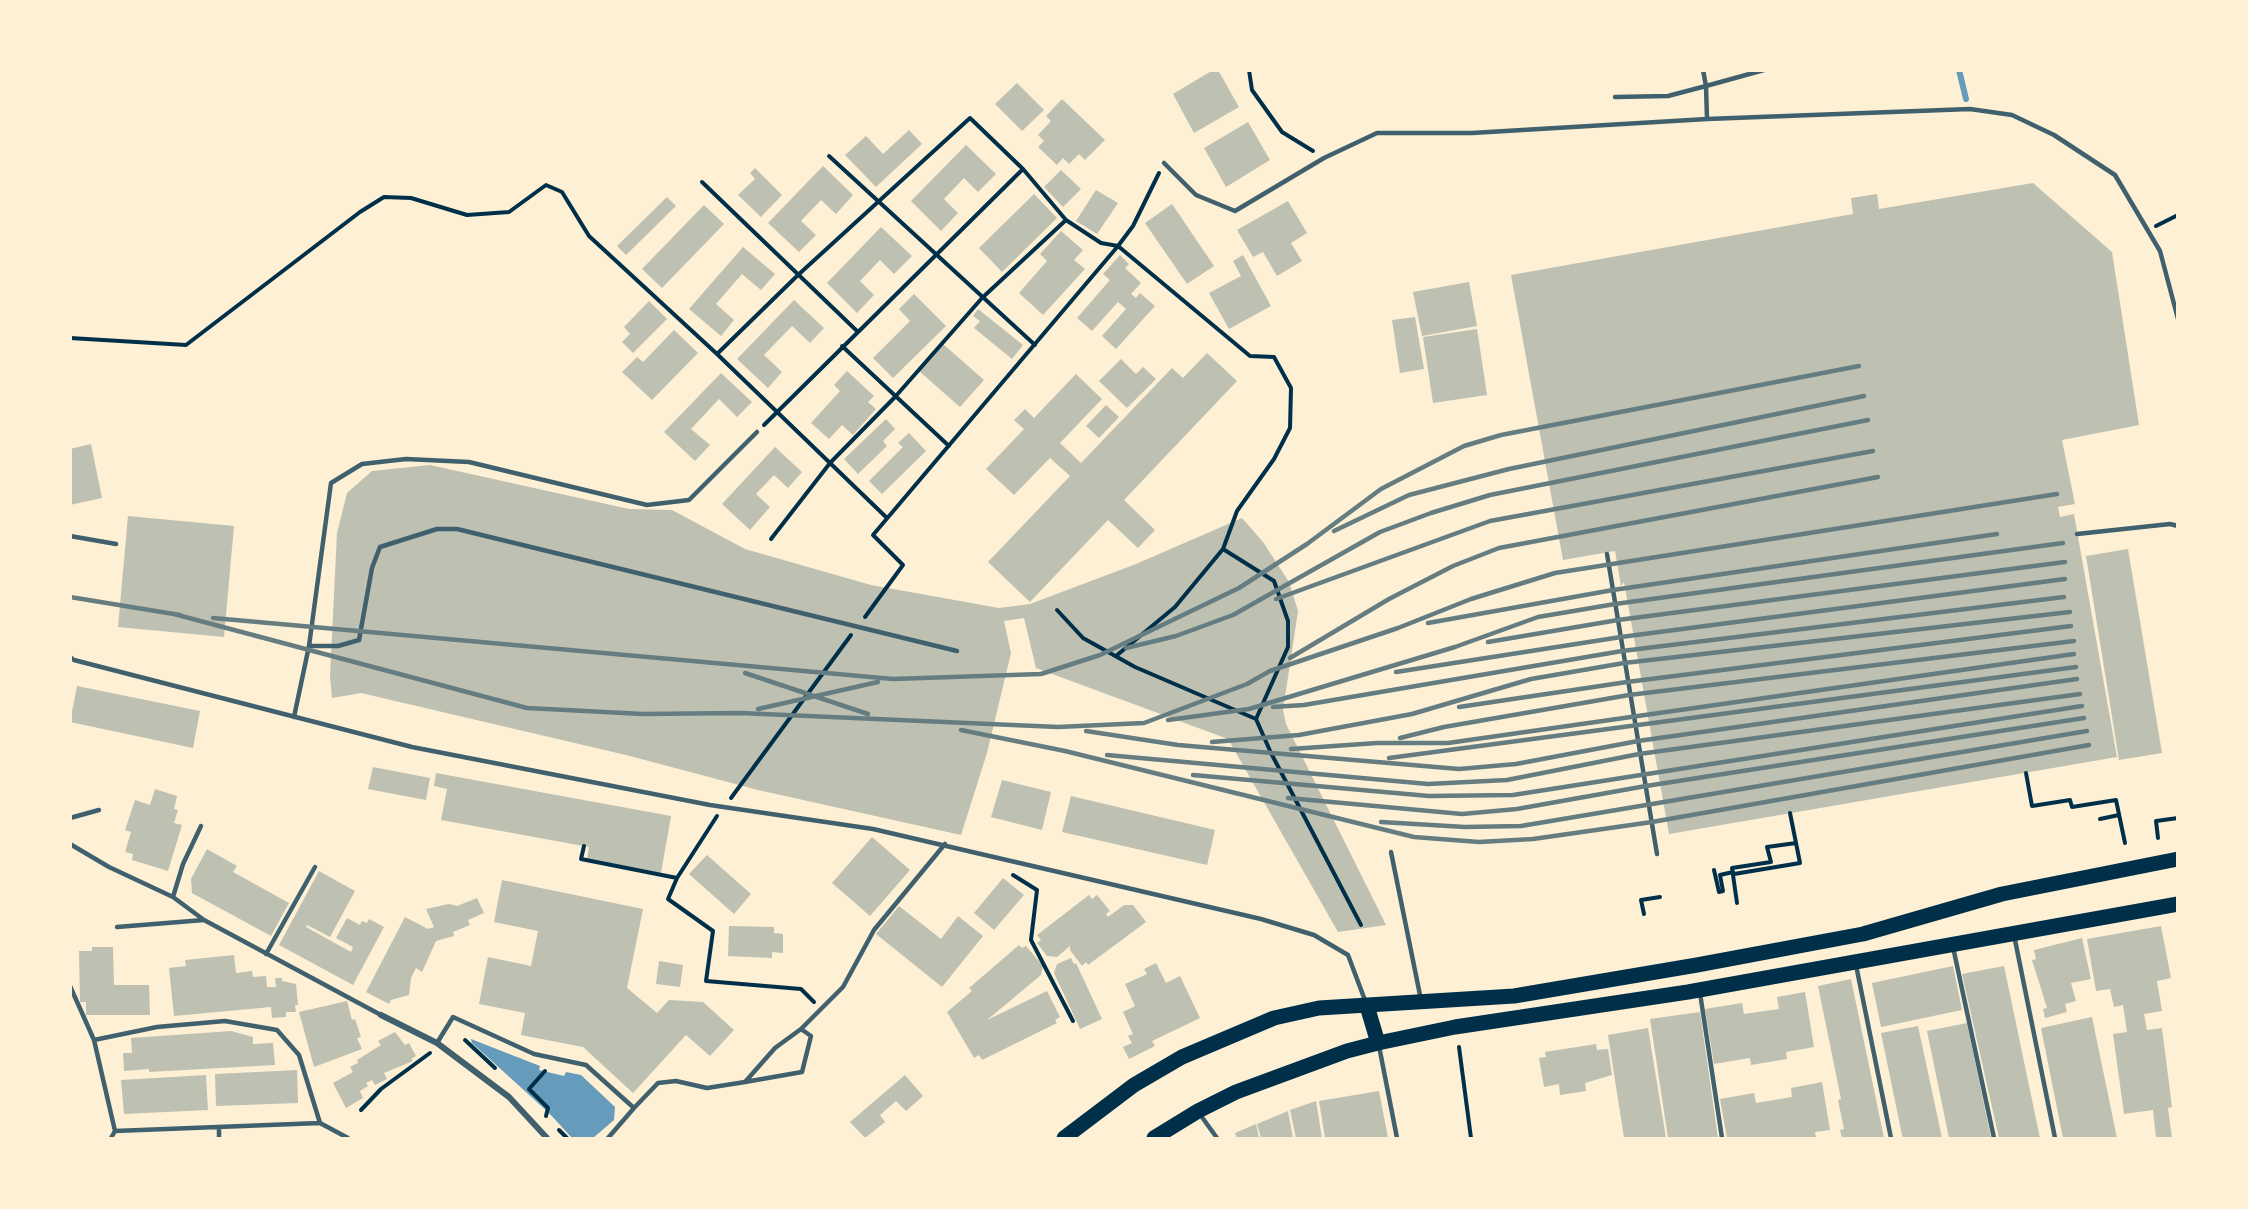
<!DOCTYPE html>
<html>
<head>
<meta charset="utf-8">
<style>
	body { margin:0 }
	#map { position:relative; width:2248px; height:1209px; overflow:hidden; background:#fdf0d5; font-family:"DM Sans",sans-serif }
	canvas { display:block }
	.frame { position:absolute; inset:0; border:72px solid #fdf0d5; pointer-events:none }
</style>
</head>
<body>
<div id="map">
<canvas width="2248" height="1209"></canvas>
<div class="frame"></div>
</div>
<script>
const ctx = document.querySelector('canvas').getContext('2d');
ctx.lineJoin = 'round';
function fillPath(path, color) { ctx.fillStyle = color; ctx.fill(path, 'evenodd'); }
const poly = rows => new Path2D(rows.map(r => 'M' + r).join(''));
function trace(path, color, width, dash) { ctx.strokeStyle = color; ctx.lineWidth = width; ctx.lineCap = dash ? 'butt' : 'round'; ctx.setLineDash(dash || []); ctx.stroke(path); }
fillPath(poly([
	[471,1039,540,1066,539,1070,564,1076,566,1072,581,1075,615,1107,614,1120,593,1138,572,1138,549,1113,472,1043]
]), '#669bbc');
trace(poly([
	[1959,70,1966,99]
]), '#669bbc', 6);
fillPath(poly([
	[1213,70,1218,70,1239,107,1194,133,1173,94],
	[1017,83,1044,110,1022,131,995,104],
	[1062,99,1105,140,1085,160,1079,154,1069,164,1063,158,1057,165,1038,147,1044,141,1038,135,1051,121,1046,116],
	[1248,122,1270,160,1226,187,1204,148],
	[909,130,922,144,876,187,845,155,866,136,883,154],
	[966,145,996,174,978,192,964,178,944,199,958,213,941,231,911,201],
	[823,166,853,195,836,214,821,200,801,221,816,235,799,252,768,223],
	[755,168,782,195,761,217,738,195,755,179,750,173],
	[1061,170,1081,189,1063,207,1044,187],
	[2033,183,2112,252,2139,425,2062,440,2075,504,2058,507,2060,517,2074,514,2117,757,1669,834,1624,582,1621,586,1615,551,1563,560,1511,275,1853,214,1851,198,1877,194,1879,209],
	[1096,190,1118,203,1097,234,1076,221],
	[1034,194,1057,218,1002,272,979,248],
	[667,197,676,206,626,255,617,246],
	[1288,201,1307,233,1291,243,1302,261,1277,276,1263,252,1253,257,1237,230],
	[1172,204,1214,266,1187,284,1145,223],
	[704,205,724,224,662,288,642,269],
	[881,227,912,256,894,274,880,260,860,281,874,295,857,313,827,283],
	[1061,231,1083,250,1074,260,1085,269,1043,315,1019,293,1047,261,1040,254],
	[743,247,775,274,761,290,742,274,716,304,734,320,721,336,689,309],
	[1120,255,1129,264,1125,268,1141,283,1131,294,1136,298,1140,293,1155,306,1116,349,1102,336,1126,309,1118,302,1092,331,1077,318,1110,280,1103,274],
	[1243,255,1271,306,1229,329,1209,293,1241,276,1233,261],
	[1469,282,1477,326,1422,336,1413,292],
	[914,294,946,326,893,378,873,358,910,321,899,309],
	[794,300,824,328,810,343,792,326,764,355,782,372,768,388,737,359],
	[649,301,667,319,633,353,622,342,630,334,624,327],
	[978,309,1023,345,1012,359,974,328,980,321,973,316],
	[1415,317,1424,369,1400,373,1392,320],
	[1477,329,1487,395,1433,403,1423,337],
	[674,330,698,353,652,400,622,372,637,357,643,362],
	[943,344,984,380,960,407,919,371],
	[1207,353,1237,381,1124,500,1155,530,1138,548,1108,520,1030,602,988,562,1070,476,1050,458,1014,495,986,469,1024,429,1014,420,1025,409,1034,418,1076,374,1102,399,1060,443,1081,463,1172,368,1183,378],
	[1121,359,1136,374,1143,367,1156,379,1127,408,1099,381],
	[847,371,874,396,868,402,876,409,853,435,842,425,829,439,811,423,840,391,834,385],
	[721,373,752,402,737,417,719,399,691,429,710,445,695,461,664,432],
	[1106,405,1119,417,1099,438,1086,426],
	[886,419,895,429,883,441,887,446,858,474,844,459],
	[909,433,926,451,882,494,869,481,903,447,898,443],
	[91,444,102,498,70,505,70,449],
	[775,447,802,472,788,488,774,475,756,494,770,507,750,530,722,504],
	[430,465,629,509,672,510,745,549,871,585,999,608,1030,604,1136,564,1242,518,1263,542,1289,582,1298,611,1283,710,1286,724,1386,925,1338,932,1228,739,1036,668,1024,618,1004,621,1011,653,987,753,961,835,758,790,626,755,361,693,332,698,330,676,337,533,347,493,372,471],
	[128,516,234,526,224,637,118,627],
	[2128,549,2162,753,2119,760,2086,556],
	[77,686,200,711,193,748,70,722],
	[373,767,430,778,426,800,368,789],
	[436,773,671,816,661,873,587,859,589,847,441,820,447,789,434,786],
	[1002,780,1051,792,1042,830,991,817],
	[155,789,177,796,174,809,178,810,174,823,182,825,168,871,132,860,133,854,125,852,131,832,125,830,135,800,150,805],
	[1071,796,1215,830,1207,865,1062,832],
	[872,837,910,870,870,916,832,883],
	[207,849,237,866,233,872,289,903,271,936,192,893,191,879],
	[707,855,751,894,734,914,689,874],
	[319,871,355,891,330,937,307,925,306,927,351,952,353,947,336,938,347,918,360,925,362,921,367,923,369,919,384,927,353,985,279,945],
	[1003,878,1024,895,994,930,974,913],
	[502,880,643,909,627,988,657,1013,669,1000,703,1002,734,1030,710,1056,686,1035,633,1093,583,1047,521,1035,525,1013,479,1004,488,957,531,966,538,931,494,922],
	[1089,895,1092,899,1097,895,1110,911,1106,914,1108,917,1124,905,1133,905,1146,922,1088,965,1086,962,1082,966,1070,950,1070,946,1057,957,1047,956,1037,943,1041,940,1037,935],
	[477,898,484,913,468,920,470,925,453,932,454,936,436,941,422,972,416,968,411,978,409,995,391,1000,389,1004,366,992,405,917,428,929,434,927,426,909,449,904,457,906],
	[899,906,941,939,958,916,983,936,942,987,876,934],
	[729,926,774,927,774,933,783,934,783,953,772,952,772,958,728,956],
	[2161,926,2171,978,2157,981,2162,1011,2144,1014,2147,1030,2162,1028,2172,1107,2168,1108,2172,1138,2156,1138,2153,1110,2124,1114,2113,1034,2127,1032,2123,1005,2114,1007,2110,989,2096,991,2087,939],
	[2082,938,2091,979,2071,983,2076,1001,2065,1004,2067,1012,2045,1018,2043,1009,2047,1008,2032,960,2036,959,2034,950],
	[1019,945,1022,948,1026,946,1043,966,1041,975,987,1020,1047,991,1060,1017,1055,1020,1057,1023,982,1060,979,1055,974,1058,947,1012,972,991,969,988],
	[92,947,113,947,114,985,149,985,150,1015,86,1015,86,1002,80,1002,79,951,92,951],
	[234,955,236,973,252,971,253,977,266,976,267,987,276,987,275,978,282,978,282,981,296,984,298,1005,295,1005,296,1012,286,1012,286,1017,272,1018,271,1007,174,1016,169,968,186,966,185,960],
	[1071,958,1074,964,1076,963,1102,1019,1080,1029,1054,973,1057,964],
	[659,961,683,965,680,987,656,984],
	[1156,963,1166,983,1180,976,1200,1018,1152,1041,1155,1046,1129,1059,1123,1047,1132,1043,1128,1036,1133,1034,1123,1012,1135,1006,1125,984,1147,974,1144,969],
	[1953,966,1962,1010,1881,1027,1872,983],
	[2004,966,2040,1138,1999,1138,1962,974],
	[1851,979,1884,1138,1842,1138,1840,1130,1844,1129,1838,1100,1841,1099,1818,986],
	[1805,992,1814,1047,1786,1052,1787,1059,1751,1065,1750,1058,1714,1064,1705,1009,1742,1003,1744,1014,1779,1009,1777,997],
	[347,1001,352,1020,355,1019,361,1037,357,1038,362,1049,314,1067,299,1012],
	[1700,1012,1718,1138,1668,1138,1650,1019],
	[2092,1017,2117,1138,2063,1138,2041,1028],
	[1967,1023,1991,1138,1949,1138,1927,1031],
	[1918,1026,1929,1077,1942,1138,1903,1138,1902,1135,1881,1033],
	[1648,1028,1666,1138,1624,1138,1608,1035],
	[231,1031,253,1037,253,1044,273,1043,275,1065,149,1072,149,1069,124,1071,123,1053,132,1053,131,1038],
	[395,1032,405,1045,409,1043,416,1056,411,1059,413,1061,384,1073,387,1079,375,1085,372,1080,366,1083,368,1086,360,1091,363,1098,346,1108,333,1083,353,1072,350,1067,358,1063,357,1060,381,1045,378,1041],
	[1596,1044,1597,1050,1608,1049,1612,1075,1585,1083,1586,1091,1560,1095,1559,1084,1544,1087,1539,1058,1546,1057,1545,1052],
	[297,1070,298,1103,216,1106,215,1074],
	[206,1075,208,1110,124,1114,121,1080],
	[905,1075,923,1096,906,1111,896,1101,880,1115,885,1122,865,1138,850,1122],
	[1822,1082,1830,1130,1815,1132,1816,1138,1727,1138,1720,1099,1754,1093,1756,1103,1792,1097,1791,1088],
	[1379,1091,1388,1138,1325,1138,1319,1101],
	[1316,1101,1322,1138,1296,1138,1290,1110],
	[1288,1111,1293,1138,1261,1138,1257,1124],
	[1256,1124,1259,1138,1237,1138,1235,1133]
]), '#bec0b2');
trace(poly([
	[1249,70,1252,90,1282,132,1313,151],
	[829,156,1035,345],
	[702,182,857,331],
	[2156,226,2178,215],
	[70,338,186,345,360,212,384,197,411,198,467,215,509,212,546,185,562,192,589,236,717,354,887,518],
	[842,346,949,446],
	[717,354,798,275,970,118,1023,169,1066,220,1101,243,1118,246,1250,356,1274,357,1291,388,1290,428,1274,459,1237,511,1223,549,1175,607,1116,656],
	[764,425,1023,169],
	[771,539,830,463,895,397,982,298,1066,220],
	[1223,549,1274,581,1288,621,1288,647,1256,719,1271,753,1361,925],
	[1057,610,1083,638,1135,667,1256,719],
	[865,617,903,565,873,535,1118,246,1133,226,1159,173],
	[2026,773,2032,806,2070,800,2072,807,2116,800,2125,843],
	[731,798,851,635],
	[2100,819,2119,815],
	[2158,838,2156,821,2178,818],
	[584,846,581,859,677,878,717,816],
	[1714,870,1719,892,1723,891,1720,875,1733,872],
	[1734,874,1800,863,1790,813],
	[1013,875,1037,890,1031,940,1073,1021],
	[677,878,668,899,713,931,706,981,801,989,814,1002],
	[1737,903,1732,868,1771,862,1767,847,1796,843],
	[1644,914,1641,900,1660,897],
	[465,1040,495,1068],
	[1459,1047,1471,1138],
	[545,1071,529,1089,548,1108,546,1116],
	[361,1110,381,1089,430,1053],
	[559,1130,567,1138]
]), '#003049', 4);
trace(poly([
	[1615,97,1668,96,1706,86,1703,70],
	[1707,119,1706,86,1764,70],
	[1164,163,1196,195,1235,211,1324,158,1377,133,1472,133,1707,119,1970,109,2012,115,2054,135,2115,175,2160,251,2178,319],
	[2077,534,2170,524,2178,526],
	[70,536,116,544],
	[1607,554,1657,854],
	[309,646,338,646,359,640,372,568,380,547,437,529,457,529,957,651],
	[70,657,74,660,412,747,710,805,873,829,1261,919,1314,935,1348,955,1366,1003],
	[294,717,309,646,331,483,362,464,406,459,469,462,647,505,689,500,757,432],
	[70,818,99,810],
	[70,844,109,867,173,897,204,920,381,1015],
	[1391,852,1421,1000],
	[173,897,183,864,201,826],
	[117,927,204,920],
	[2014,935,2055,1138],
	[1953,947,1994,1138],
	[266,954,315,867],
	[1856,965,1891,1138],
	[70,986,94,1040,115,1131,111,1138],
	[1700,993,1722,1138],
	[801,1029,843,987,874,930,945,844],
	[94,1040,157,1027,225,1021,277,1030,299,1055,320,1123,348,1138],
	[437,1043,453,1017,534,1054,586,1065,634,1108,608,1138],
	[1379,1046,1397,1138],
	[634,1108,658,1083,676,1081,707,1088,745,1082,775,1048,801,1029,811,1036,802,1072,745,1082],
	[1199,1113,1217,1138],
	[219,1127,219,1138],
	[115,1131,320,1123]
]), '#3f606c', 4.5);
trace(poly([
	[381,1015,437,1043,509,1097,547,1138]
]), '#3f606c', 6);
trace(poly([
	[1367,1006,1378,1043],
	[1064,1138,1134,1085,1182,1057,1274,1018,1319,1008,1514,996,1697,965,1863,934,2002,894,2178,859],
	[1154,1138,1198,1111,1236,1092,1347,1051,1378,1043,1455,1027,1688,992,2178,904]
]), '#003049', 15);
trace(poly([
	[1334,531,1409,495,1509,469,1864,396],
	[70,597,180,615],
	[1276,599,1490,521,1873,451],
	[174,614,527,708,643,714,740,713,1058,727,1144,723,1247,684,1270,671,1398,628,1471,599,1555,573,2057,494],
	[213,618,893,679,1041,674,1100,655,1239,588,1307,544,1381,489,1464,446,1501,435,1859,366],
	[1428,623,1613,590,1997,534],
	[1488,642,1618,620,2065,562],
	[1126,648,1176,636,1233,615,1380,532,1431,513,1490,495,1868,420],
	[1290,658,1389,599,1453,566,1499,548,1878,477],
	[1396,672,1621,637,2065,579],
	[745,673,868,714],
	[1273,707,1304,705,1622,651,2064,597],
	[1459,707,1627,682,2071,626],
	[758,709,878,682],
	[1168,720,1249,709,1455,647,1538,617,1615,604,2063,543],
	[961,730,1065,751,1414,837,1479,842,1533,839,1652,822,2089,745],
	[1086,731,1178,745,1459,769,1516,764,1638,741,2077,679],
	[1400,738,1444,727,1629,695,2074,641],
	[1212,742,1299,735,1412,714,1531,679,1624,663,2070,612],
	[1291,749,1377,743,1448,743,2074,654],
	[1107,755,1428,784,1507,780,1639,754,2080,694],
	[1389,758,2076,667],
	[1193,775,1429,796,1513,795,2082,706],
	[1288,798,1462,814,1517,809,1646,786,2084,718],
	[1381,822,1465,827,1521,826,2087,731]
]), '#657d81', 4.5);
</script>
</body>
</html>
